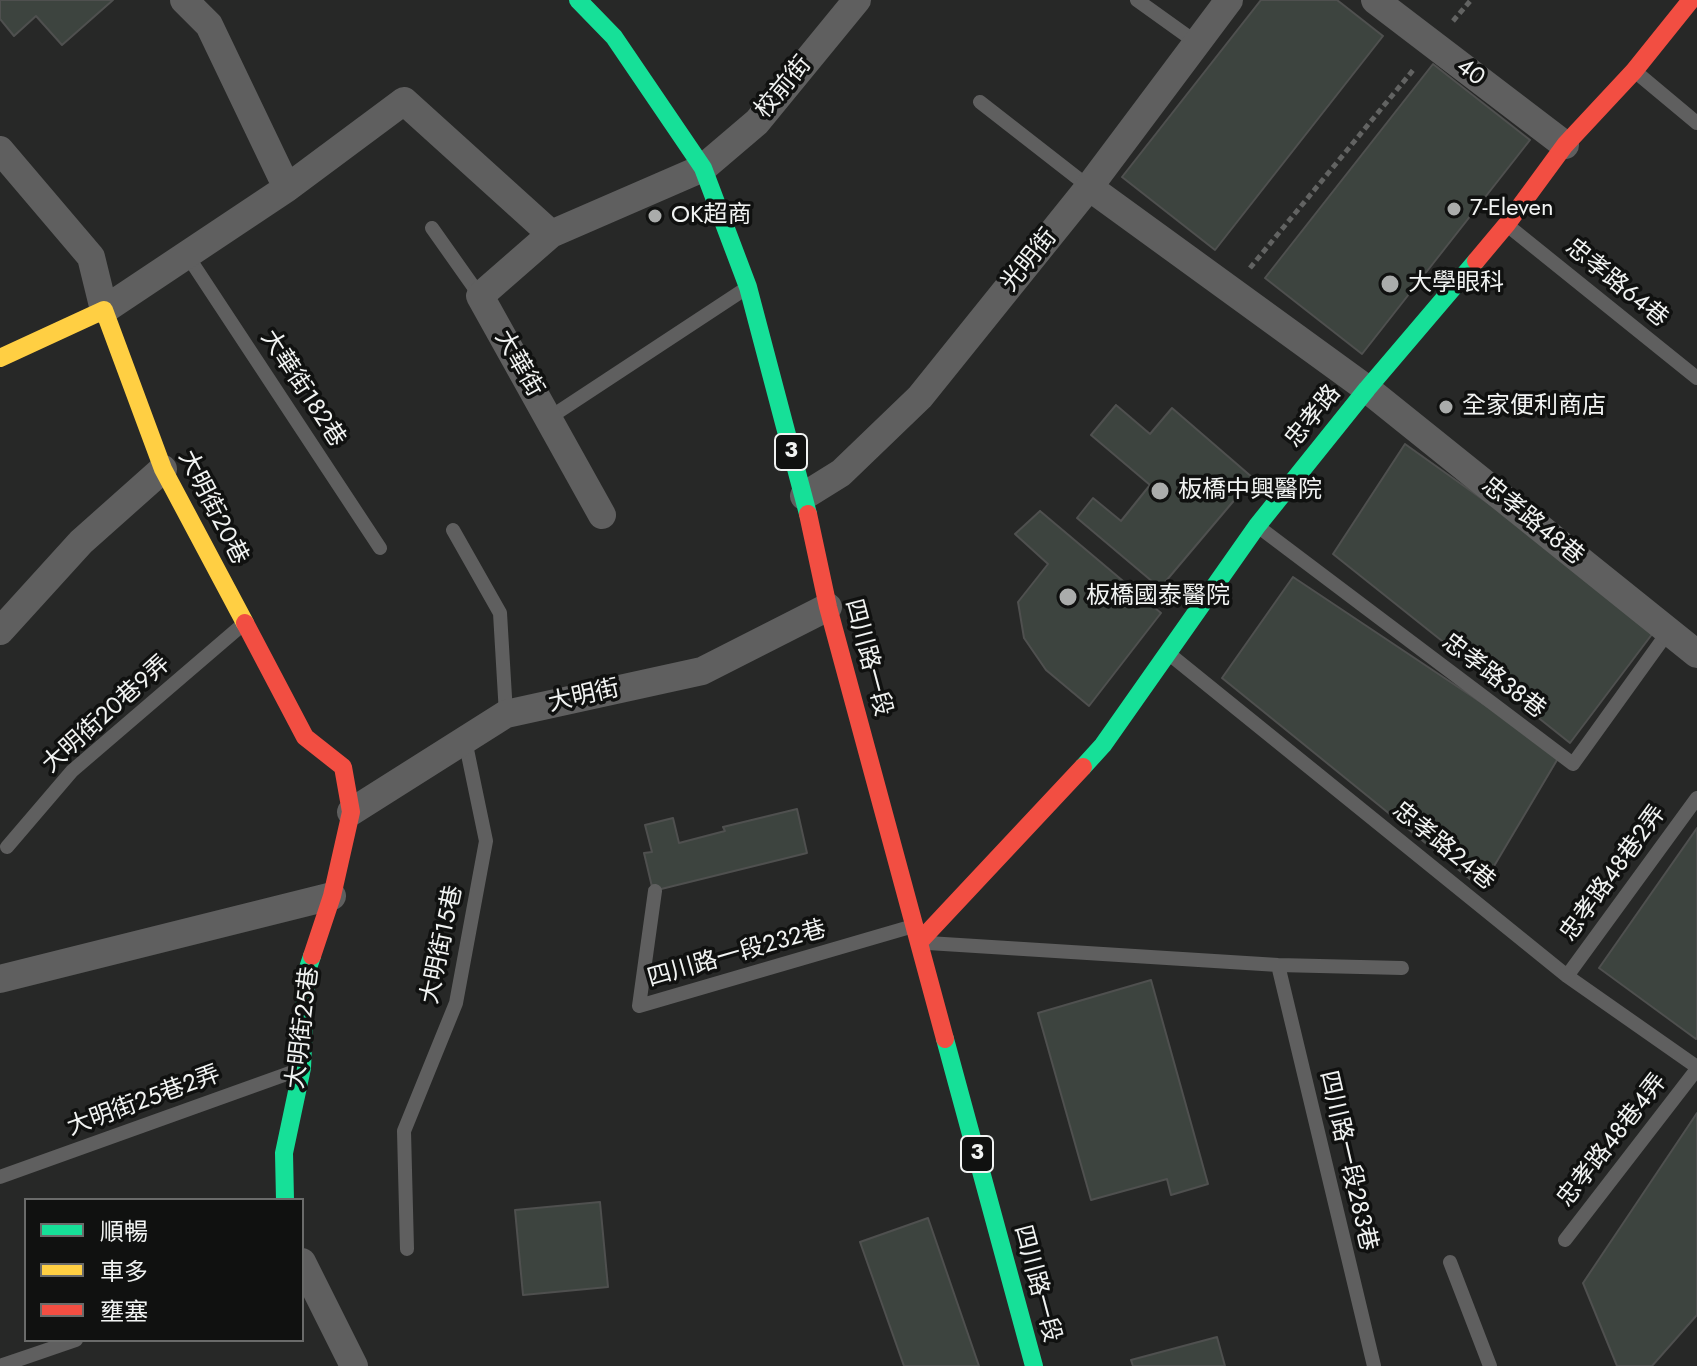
<!DOCTYPE html>
<html>
<head>
<meta charset="utf-8">
<style>
	body { margin:0 }
	#map { position:relative; width:1697px; height:1366px; overflow:hidden; background:#272827; font-family:Jost,"Noto Sans TC",sans-serif }
	canvas { display:block }
	.legend { position:absolute; left:24px; top:1198px; width:280px; height:144px; box-sizing:border-box; background:#101110; border:2px solid #6a6b6a; margin:0; padding:10px 14px; list-style:none; font-size:24px; color:#f1f3f2 }
	.legend li { display:flex; align-items:center; gap:16px; height:40px }
	.legend b { width:40px; border:2px solid #6a6b6a }
</style>
</head>
<body>
<div id="map">
<canvas width="1697" height="1366"></canvas>
<ul class="legend">
<li><b style="height:10px;background:#16e098"></b>順暢</li>
<li><b style="height:10px;background:#ffcf43"></b>車多</li>
<li><b style="height:10px;background:#f24e42"></b>壅塞</li>
</ul>
</div>
<script>
const ctx = document.querySelector('canvas').getContext('2d');
ctx.lineJoin = 'round';
function fillPath(path, color) { ctx.fillStyle = color; ctx.fill(path, 'evenodd'); }
const poly = rows => new Path2D(rows.map(r => 'M' + r).join(''));
function trace(path, color, width, dash) { ctx.strokeStyle = color; ctx.lineWidth = width; ctx.lineCap = dash ? 'butt' : 'round'; ctx.setLineDash(dash || []); ctx.stroke(path); }
function label(font, color, halo, rows, align = 'center') {
  ctx.font = font + ' Jost,"Noto Sans TC",sans-serif'; ctx.lineWidth = 7; ctx.setLineDash([]); ctx.textBaseline = 'middle'; ctx.strokeStyle = halo; ctx.fillStyle = color; for (const [text, x, y, turn = 0] of rows) {
    ctx.save(); ctx.translate(x, y); ctx.rotate((+turn || 0) * Math.PI / 180); ctx.textAlign = isNaN(turn) ? turn : align; if (halo) ctx.strokeText(text, 0, 0); ctx.fillText(text, 0, 0); ctx.restore();
  }
}
const building = poly([
	[0,0,113,0,62,45,36,16,14,36,0,19,0,0],
	[1261,0,1337,0,1383,36,1215,250,1122,177,1261,0],
	[1433,64,1530,140,1362,354,1265,278,1433,64],
	[1116,405,1150,434,1172,408,1253,478,1160,588,1077,518,1093,498,1121,521,1150,485,1091,435,1116,405],
	[1405,444,1659,625,1570,743,1333,554,1405,444],
	[1040,511,1161,613,1089,706,1046,670,1024,638,1018,602,1048,564,1015,534,1040,511],
	[1293,577,1560,755,1481,888,1222,678,1293,577],
	[797,809,807,853,653,891,644,853,652,852,645,825,673,818,679,843,725,831,723,827,797,809],
	[1697,828,1697,1037,1696,1039,1599,968,1697,828],
	[1151,980,1208,1184,1171,1195,1167,1179,1091,1200,1038,1013,1151,980],
	[1697,1113,1697,1315,1652,1366,1617,1366,1583,1283,1697,1113],
	[600,1202,608,1287,523,1295,515,1210,600,1202],
	[928,1218,979,1366,904,1366,860,1242,928,1218],
	[1217,1337,1225,1366,1133,1366,1131,1360,1217,1337]
]);
fillPath(building, '#3d443f');
trace(building, '#4f504f', 2);
trace(poly([
	[1453,21,1471,0],
	[1250,268,1414,69]
]), '#626362', 5, [6, 4]);
trace(poly([
	[1137,0,1197,43],
	[1637,73,1697,123],
	[980,102,1089,187],
	[1507,225,1697,378],
	[432,228,480,296],
	[187,255,380,548],
	[549,418,742,291],
	[1260,528,1573,764,1668,632],
	[453,530,500,613,506,714],
	[1168,653,1567,976,1697,1067],
	[7,847,72,771,241,626],
	[655,891,639,1006,910,927],
	[928,943,1278,965,1402,968],
	[1278,965,1374,1366],
	[1567,976,1697,798],
	[0,1177,298,1070],
	[1565,1240,1697,1069],
	[407,1249,404,1131,456,1003,486,841,465,740],
	[1450,1262,1490,1366],
	[0,1366,76,1340]
]), '#5f5f5f', 14);
trace(poly([
	[1375,0,1565,145],
	[0,150,91,257,104,310,287,188,209,25,184,0],
	[1089,187,1367,389,1697,654],
	[287,188,404,101,551,234,703,168,757,122,857,0],
	[551,234,480,296,602,515],
	[804,496,841,473,920,397,1089,187,1229,0],
	[0,631,81,542,163,469],
	[351,812,506,714,702,671,828,607],
	[0,979,332,896],
	[302,1262,354,1366]
]), '#5f5f5f', 28);
trace(poly([
	[578,0,614,37,703,168,748,287,808,514],
	[1083,767,1103,745,1257,526,1367,389,1476,261],
	[945,1039,1034,1366],
	[285,1200,284,1153,302,1068,306,974,312,956]
]), '#16e098', 18);
trace(poly([
	[0,358,104,310,163,469,245,623]
]), '#ffcf43', 18);
trace(poly([
	[1476,261,1507,224,1565,145,1634,71,1691,0],
	[808,514,828,607,945,1039],
	[245,623,305,737,343,767,351,812,332,896,312,956],
	[919,942,1083,767]
]), '#f24e42', 18);
for (const [x, y, r, color] of [
	[1454,209,8,"#aaacab"],
	[655,216,8,"#aaacab"],
	[1390,284,10,"#aaacab"],
	[1446,407,8,"#aaacab"],
	[1160,491,10,"#aaacab"],
	[1068,597,10,"#aaacab"]
]) { const dot = new Path2D(); dot.arc(x, y, r, 0, 2 * Math.PI); ctx.fillStyle = color; ctx.fill(dot); trace(dot, '#101110', 3); }
for (const [x, y, w] of [
	[791,452,32],
	[977,1154,32]
]) { const box = new Path2D(); box.roundRect(x - w / 2, y - 18, w, 36, 6); ctx.fillStyle = '#101110'; ctx.fill(box); trace(box, '#f1f3f2', 2); }
label('bold 22px', '#f1f3f2', null, [
	["3",791,452],
	["3",977,1154]
]);
label('24px', '#f1f3f2', '#101110', [
	["40",1470,73,37],
	["校前街",784,88,-50],
	["光明街",1030,261,-51],
	["忠孝路64巷",1616,284,39],
	["大華街",518,364,60],
	["大華街182巷",302,389,57],
	["忠孝路",1314,417,-51],
	["大明街20巷",212,508,63],
	["忠孝路48巷",1532,522,39],
	["四川路一段",867,658,75],
	["忠孝路38巷",1493,677,37],
	["大明街",584,697,-13],
	["大明街20巷9弄",107,715,-42],
	["忠孝路24巷",1443,847,39],
	["忠孝路48巷2弄",1614,874,-54],
	["大明街15巷",443,945,-78],
	["四川路一段232巷",737,955,-16],
	["大明街25巷",304,1028,-83],
	["大明街25巷2弄",144,1102,-20],
	["忠孝路48巷4弄",1613,1141,-52],
	["四川路一段283巷",1347,1161,77],
	["四川路一段",1036,1284,75]
]);
label('24px', '#f1f3f2', '#101110', [
	["7-Eleven",1470,209],
	["OK超商",671,216],
	["大學眼科",1408,284],
	["全家便利商店",1462,407],
	["板橋中興醫院",1178,491],
	["板橋國泰醫院",1086,597]
], 'left');
</script>
</body>
</html>
